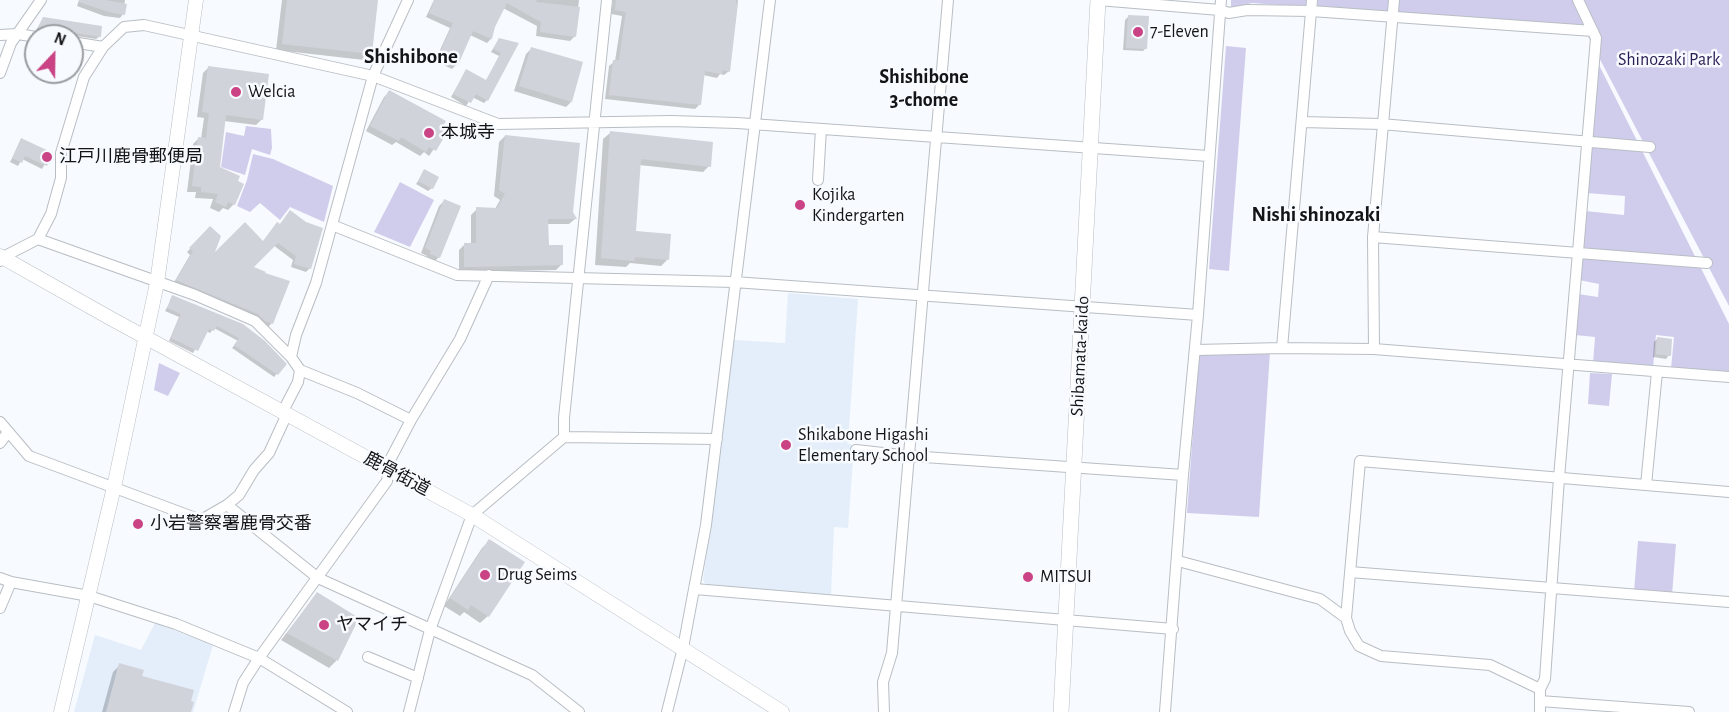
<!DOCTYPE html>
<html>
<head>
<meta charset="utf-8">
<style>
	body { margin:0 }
	#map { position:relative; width:1729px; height:712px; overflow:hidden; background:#f7fafe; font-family:"Alegreya Sans",sans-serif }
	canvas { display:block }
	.north { position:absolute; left:24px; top:24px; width:60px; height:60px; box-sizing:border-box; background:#f7fafe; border:2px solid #9b9ea1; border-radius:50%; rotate:22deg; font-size:16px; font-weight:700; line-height:24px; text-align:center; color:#121416 }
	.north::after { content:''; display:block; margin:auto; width:21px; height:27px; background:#c94385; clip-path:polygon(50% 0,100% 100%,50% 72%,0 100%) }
</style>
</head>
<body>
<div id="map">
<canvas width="1729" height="712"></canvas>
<div class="north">N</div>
</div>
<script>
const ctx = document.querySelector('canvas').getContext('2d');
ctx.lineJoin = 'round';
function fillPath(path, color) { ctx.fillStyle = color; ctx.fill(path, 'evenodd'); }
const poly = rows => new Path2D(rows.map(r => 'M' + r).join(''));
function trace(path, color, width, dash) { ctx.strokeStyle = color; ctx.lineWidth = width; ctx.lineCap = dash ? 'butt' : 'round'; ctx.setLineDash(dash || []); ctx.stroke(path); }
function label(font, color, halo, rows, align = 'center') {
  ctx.font = font + ' "Alegreya Sans","Noto Sans JP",sans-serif'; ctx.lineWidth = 5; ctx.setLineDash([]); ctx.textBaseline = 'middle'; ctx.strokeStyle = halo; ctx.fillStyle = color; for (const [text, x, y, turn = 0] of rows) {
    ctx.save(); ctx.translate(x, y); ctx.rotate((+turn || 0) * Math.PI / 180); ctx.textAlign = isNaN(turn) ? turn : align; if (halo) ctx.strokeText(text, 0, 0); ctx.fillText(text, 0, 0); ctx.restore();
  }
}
fillPath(poly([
	[788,293,858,299,848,443,854,446,848,528,834,527,831,595,706,584,703,580,734,340,785,343],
	[155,623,213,645,193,712,74,712,95,635,141,650]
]), '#e3eefa');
fillPath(poly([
	[1231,0,1307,0,1307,7,1252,3,1231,8],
	[1318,0,1729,0,1729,306,1582,25,1317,7],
	[1226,46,1246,48,1229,271,1209,269],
	[1597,61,1729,324,1729,374,1671,369,1674,337,1656,335,1653,368,1593,363,1595,337,1575,335,1578,294,1598,297,1599,284,1579,280,1585,211,1624,215,1625,196,1586,193],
	[246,126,271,129,272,148,270,155,252,149,245,175,221,167,226,132,244,136],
	[253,154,273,159,333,186,324,222,290,207,280,220,260,203,250,212,237,206,247,180],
	[400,182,434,200,410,247,374,232],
	[1199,350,1270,352,1259,517,1187,513],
	[159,363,180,373,168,396,154,390],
	[1590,373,1612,374,1609,406,1588,404],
	[1638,541,1676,544,1672,595,1634,592]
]), '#d0cdec');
fillPath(poly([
	[79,0,125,0,123,14,120,18,104,16,77,6],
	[282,0,376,0,370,53,364,60,276,50],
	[434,0,579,0,575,36,570,41,536,36,537,26,503,8,493,26,491,39,487,43,470,35,456,65,452,69,435,61,450,28,426,17],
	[611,0,738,0,729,71,724,75,720,74,717,78,703,75,700,104,695,109,605,99,609,66,615,61,622,16,611,14,613,1],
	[1128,17,1146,48,1143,51,1123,50,1125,20],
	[44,18,100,36,96,39,36,30],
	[499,39,516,44,487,100,484,103,472,97,466,106,451,97,466,71,486,81,499,56,491,52],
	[531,49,571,102,566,107,514,91,526,54],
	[209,67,262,119,256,125,224,121,218,168,236,182,234,204,228,210,223,208,219,212,210,208,213,199,195,198,196,192,187,192,193,144,199,138,201,139,204,118,197,117,203,73],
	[389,92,447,130,429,156,424,152,420,156,396,142,392,145,366,131,384,97],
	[610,133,709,166,703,172,639,165,635,232,667,260,661,266,630,263,626,267,595,265,603,139],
	[505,136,572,212,575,219,569,224,547,224,547,246,562,264,556,270,459,272,459,250,465,244,471,245,471,215,477,209,495,209,500,200,494,196,499,142],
	[22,140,51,154,42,169,22,159,18,166,10,162],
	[425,171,432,188,428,191,416,184],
	[444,201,439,257,433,263,426,260,427,256,421,253,439,206],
	[210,228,210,258,262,243,274,228,310,268,306,272,291,267,293,260,273,245,252,267,272,323,268,327,173,284,190,255,187,252],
	[173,297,285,364,274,377,232,348,238,341,214,328,210,333,206,331,193,353,169,341,179,317,165,311],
	[1657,339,1669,355,1666,359,1653,357,1654,342],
	[489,541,488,616,480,623,464,612,460,616,444,606,482,548],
	[317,594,357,619,336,661,329,668,281,640],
	[120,665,140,677,190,712,102,712,113,672]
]), '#0003');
fillPath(poly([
	[79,0,105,0,127,4,125,15,109,12,79,2],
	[287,0,378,0,372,54,282,44],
	[435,0,537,0,536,2,580,7,576,37,540,32,541,22,507,3,495,27,492,39,473,31,458,65,438,57,453,23,429,13],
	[616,0,736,0,736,3,738,3,730,72,723,70,722,74,705,71,701,105,609,95,613,60,619,60,626,12,615,10],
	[1128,15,1149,16,1147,49,1126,48],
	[43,17,102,26,101,37,38,27],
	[499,38,519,43,488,101,476,94,471,103,453,94,466,69,486,80,501,53,493,49],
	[531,47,583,62,572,102,519,86],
	[208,66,269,74,263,120,226,115,220,167,240,176,238,181,244,184,235,205,228,202,226,207,215,202,218,194,201,192,201,187,192,186,198,137,206,138,209,113,202,112],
	[389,90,446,121,443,126,449,129,436,151,429,147,426,152,401,137,399,141,370,126],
	[610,131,713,142,711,167,641,159,636,231,671,234,669,260,635,257,634,261,601,258],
	[505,135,580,143,573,212,577,219,548,219,549,245,563,245,563,265,464,267,464,243,476,243,476,207,497,208,505,194,499,190],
	[21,138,53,153,47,166,25,156,22,163,12,158],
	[424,169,439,177,433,189,418,181],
	[444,199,461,206,440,258,430,254,431,251,425,248],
	[290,210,306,222,323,228,311,269,294,264,296,256,278,243,254,267,266,272,265,273,290,281,273,324,265,321,258,314,176,280,193,251,189,248,210,226,221,236,215,252,245,222,263,241,277,222,280,224],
	[172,295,243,324,265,341,287,364,278,375,234,345,239,338,217,326,214,331,209,329,198,351,171,338,181,314,167,308],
	[1657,337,1672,339,1671,356,1656,354],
	[489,539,525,562,489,617,471,605,468,610,450,598],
	[317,592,359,618,338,661,287,633],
	[119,663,144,670,142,676,194,690,191,701,194,702,191,712,106,712]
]), '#d1d3db');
const minor = poly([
	[1098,0,1220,10,1229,13,1247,10,1311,11,1593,31],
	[0,35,18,34,36,37],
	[72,42,103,47,124,27,144,25,373,76,498,124,671,121,737,123,1208,156],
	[0,73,11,43,41,0],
	[1303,122,1381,124,1650,147],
	[818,180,821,129],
	[332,225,457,275,734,282,1198,315],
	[1373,237,1707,263],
	[38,239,195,295,255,321,291,357],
	[0,261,3,257,38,239,51,214,61,178,61,153,84,77,103,47],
	[1282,348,1312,0],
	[1374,349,1373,237,1394,0],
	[1196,350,1282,348,1374,349,1729,377],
	[300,370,357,393,411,420],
	[283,411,298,382,300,370,291,357,296,335,316,283,373,76,408,0],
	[0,422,29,456,201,520,227,505,239,495,254,470,269,453,287,414],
	[564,437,717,439],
	[0,443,8,432],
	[856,450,910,456,1183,475],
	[1646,485,1657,372],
	[227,505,318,578,532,675,579,712],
	[1178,561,1320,599,1346,618,1350,631,1359,646,1381,656,1490,665,1540,689],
	[1350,572,1729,602],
	[0,578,11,582,89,596,176,624,259,658,347,712],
	[695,589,1173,629],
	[0,608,11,582],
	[1346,618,1360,461,1729,492],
	[368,657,418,678],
	[1540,701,1689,712],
	[234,712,243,683,259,658,387,481,390,460,411,420,460,339,489,275],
	[409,712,430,630,472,515,564,437,564,418,607,0],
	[667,712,683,648,706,525,770,0],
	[884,712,883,682,892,653,948,0],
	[1165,712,1183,475,1198,315,1221,0],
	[1540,712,1540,689,1545,679,1559,478,1596,38,1578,0]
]);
const tertiary = poly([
	[0,256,110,318,472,515,782,712],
	[61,712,114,487,157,283,196,0]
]);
const secondary = poly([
	[1061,712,1098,0]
]);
trace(minor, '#b8bec4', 12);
trace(tertiary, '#b8bec4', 15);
trace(secondary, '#b8bec4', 16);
trace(minor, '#fff', 10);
trace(tertiary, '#fff', 14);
trace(secondary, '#fff', 15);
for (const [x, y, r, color] of [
	[1138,32,6,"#c94385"],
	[236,92,6,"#c94385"],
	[429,133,6,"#c94385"],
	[47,157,6,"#c94385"],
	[800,205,6,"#c94385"],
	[786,445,6,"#c94385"],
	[138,524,6,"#c94385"],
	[485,575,6,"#c94385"],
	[1028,577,6,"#c94385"],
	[324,625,6,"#c94385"]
]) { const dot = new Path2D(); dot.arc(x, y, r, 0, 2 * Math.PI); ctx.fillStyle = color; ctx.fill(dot); trace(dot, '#f7fafe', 2); }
label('18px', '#121416', '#f7fafe', [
	["7-Eleven",1150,32],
	["Welcia",248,92],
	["本城寺",441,133],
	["江戸川鹿骨郵便局",59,157],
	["Kojika",812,195],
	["Kindergarten",812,216],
	["Shikabone Higashi",798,435],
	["Elementary School",798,456],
	["小岩警察署鹿骨交番",150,524],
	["Drug Seims",497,575],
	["MITSUI",1040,577],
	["ヤマイチ",336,625]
], 'left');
label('18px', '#2b1d53', '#f7fafe', [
	["Shinozaki Park",1669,60]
]);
label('18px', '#121416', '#f7fafe', [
	["Shibamata-kaido",1080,356,-87],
	["鹿骨街道",397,474,28]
]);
label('bold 20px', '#121416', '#f7fafe', [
	["Shishibone",924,77],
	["3-chome",924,100]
]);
label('bold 21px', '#121416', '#f7fafe', [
	["Shishibone",411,57],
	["Nishi shinozaki",1316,215]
]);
</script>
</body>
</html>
